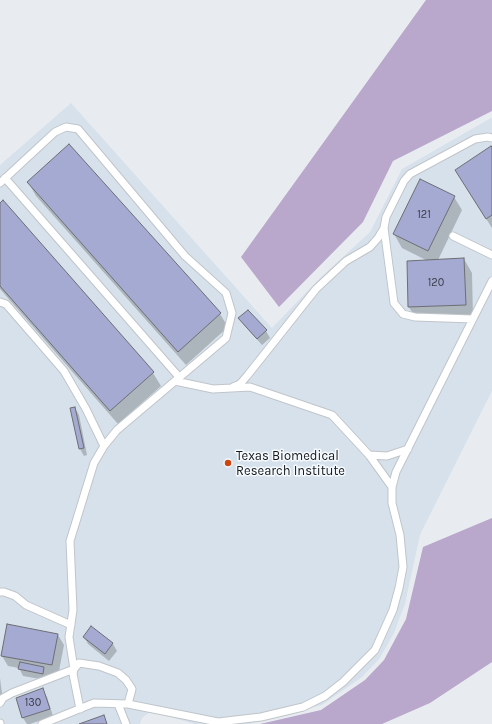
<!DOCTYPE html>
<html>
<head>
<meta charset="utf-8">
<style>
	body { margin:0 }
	canvas { display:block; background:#e8ecf1 }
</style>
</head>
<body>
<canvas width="492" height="724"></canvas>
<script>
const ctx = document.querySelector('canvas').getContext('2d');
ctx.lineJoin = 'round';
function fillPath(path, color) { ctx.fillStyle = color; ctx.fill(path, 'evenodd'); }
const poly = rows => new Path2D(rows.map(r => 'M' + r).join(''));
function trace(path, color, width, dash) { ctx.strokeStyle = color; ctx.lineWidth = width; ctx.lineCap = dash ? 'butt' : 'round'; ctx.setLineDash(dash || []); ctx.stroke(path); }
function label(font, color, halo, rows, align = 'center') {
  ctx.font = font + ' Karla,sans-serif'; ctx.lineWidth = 3; ctx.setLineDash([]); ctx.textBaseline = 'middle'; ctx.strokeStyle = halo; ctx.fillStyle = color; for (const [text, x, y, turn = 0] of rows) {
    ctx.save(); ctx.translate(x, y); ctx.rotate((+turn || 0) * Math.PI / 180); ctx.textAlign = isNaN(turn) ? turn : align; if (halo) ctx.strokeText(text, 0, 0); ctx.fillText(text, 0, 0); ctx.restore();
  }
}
fillPath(poly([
	[71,103,272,328,320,278,370,232,402,169,491,118,492,119,492,391,420,535,405,604,394,633,380,658,362,677,322,705,249,724,194,724,151,711,142,718,140,724,0,724,0,165]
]), '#d7e1ec');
fillPath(poly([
	[426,0,492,0,492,111,393,161,363,222,279,307,241,257],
	[492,518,492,662,430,703,382,724,260,724,321,710,365,680,384,660,406,619,423,547]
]), '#baa7cc');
fillPath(poly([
	[492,149,492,228,464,184],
	[28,182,220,314,228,327,186,365,36,196],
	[454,197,462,210,438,260,464,259,472,273,473,318,417,321,409,307,428,261,402,248,394,234],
	[0,204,153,373,161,386,118,424,0,289],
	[248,311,266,331,270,338,262,345,244,325,240,318],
	[75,408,79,415,87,455,84,456,80,449],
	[91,628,113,644,117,651,109,661,88,644,84,637],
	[58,635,64,645,58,676,48,674,46,680,23,676,19,668,8,666,2,656],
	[0,678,2,694,0,694],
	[43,690,47,697,53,716,30,724,27,724,23,718,17,699]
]), '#0003');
const building = poly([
	[69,144,221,313,178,352,27,182,69,144],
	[491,146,492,147,492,215,486,219,455,170,491,146],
	[420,179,455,196,428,251,393,234,420,179],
	[3,200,154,372,110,411,0,286,0,203,3,200],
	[464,258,466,305,408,307,407,261,464,258],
	[248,310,267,330,257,339,238,318,248,310],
	[75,407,84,448,79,449,70,408,75,407],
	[7,624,58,634,52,665,1,656,7,624],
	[91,626,113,643,105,654,83,637,91,626],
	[20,662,44,667,43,674,18,669,20,662],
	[43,688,50,709,22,718,16,698,43,688],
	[104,715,107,724,79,724,104,715]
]);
fillPath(building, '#a4aad1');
trace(building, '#6e6f74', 1);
const lane = poly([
	[5,178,179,377],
	[0,183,55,132,66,127,78,129,185,256,226,293,232,313,226,338,117,430,104,446,94,463,70,541,73,610,69,637,74,669,12,693,3,698,0,703],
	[453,236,492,255],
	[0,302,6,304,64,371,86,409,104,446],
	[473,319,415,317,403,314,394,303,384,228,386,217,404,181,410,174,475,139,488,137,492,138],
	[175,381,213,389,250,387,332,415,369,455,392,487],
	[233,387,240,384,247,376,316,289,346,261,370,247,378,238,384,228],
	[369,455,387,456,408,449],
	[0,592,4,592,15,596,26,605,71,625],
	[118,704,126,724],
	[80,709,73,674,74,669,79,663,99,666,118,673,126,680,132,689,128,704],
	[0,723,0,724],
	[42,724,94,703,128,704,218,722,261,717,303,707,325,696,343,682,375,650,393,610,399,588,403,567,400,535,392,503,392,487,396,472,492,281]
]);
trace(lane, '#c0c5c9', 9);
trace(lane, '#fff', 7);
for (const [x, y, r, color] of [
	[228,463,4,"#cd4610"]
]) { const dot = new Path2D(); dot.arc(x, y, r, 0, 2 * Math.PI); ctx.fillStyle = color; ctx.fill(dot); trace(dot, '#f5faff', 1.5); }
label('11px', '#3a3d48', null, [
	["121",424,215],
	["120",436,283],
	["130",33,703]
]);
label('13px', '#17191a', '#f5faff', [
	["Texas Biomedical",236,456],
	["Research Institute",236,471]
], 'left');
</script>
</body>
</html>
